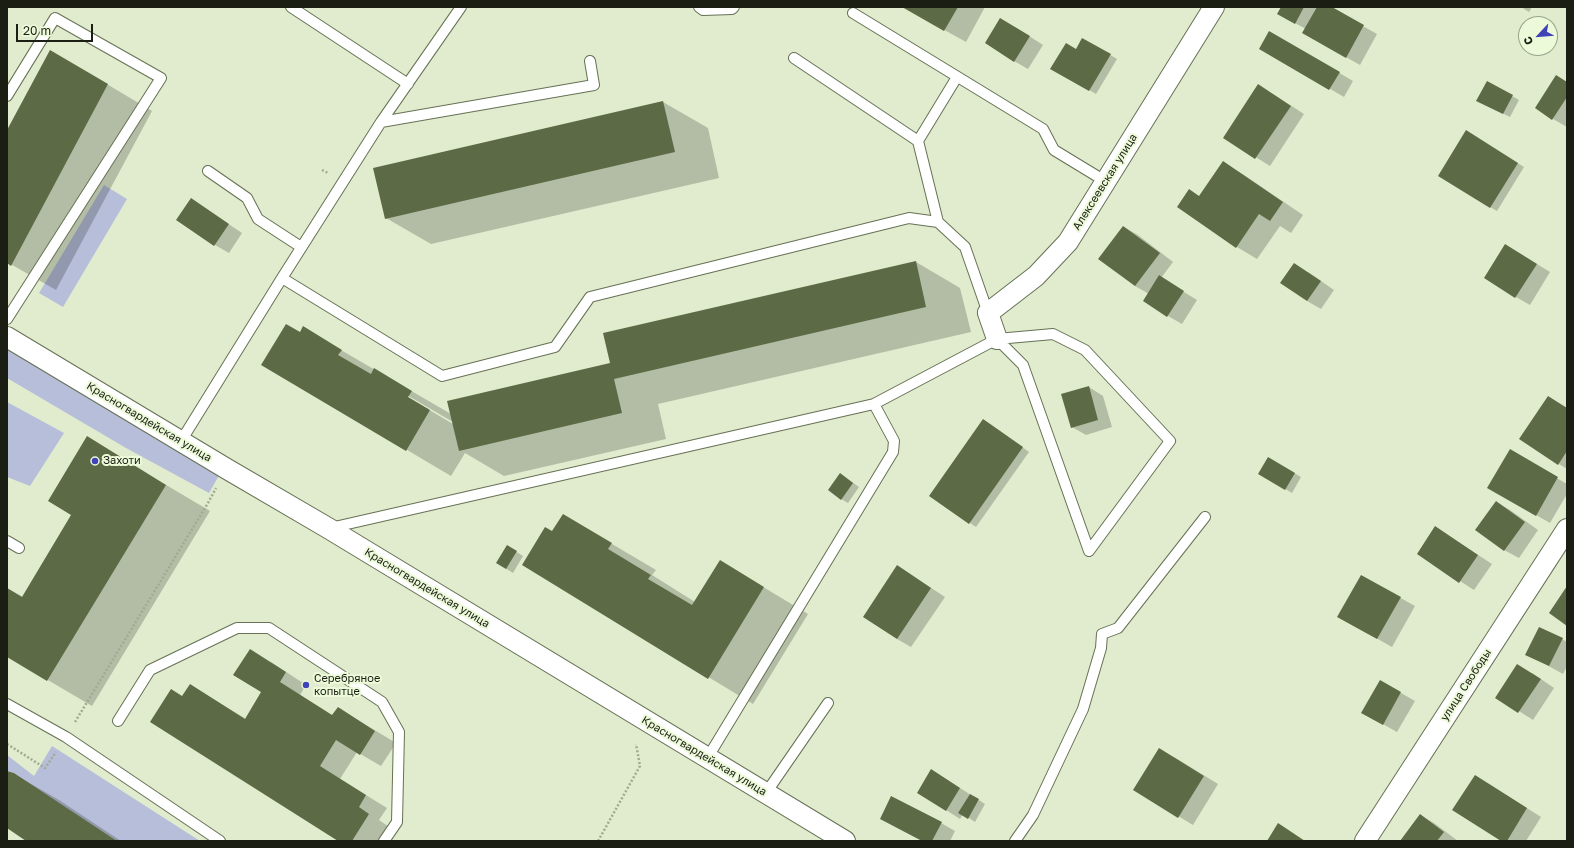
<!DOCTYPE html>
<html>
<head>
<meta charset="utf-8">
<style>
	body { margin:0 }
	#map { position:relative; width:1574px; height:848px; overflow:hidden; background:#e0eccd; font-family:"Golos Text",sans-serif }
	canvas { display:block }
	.frame { position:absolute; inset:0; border:8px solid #1a1e13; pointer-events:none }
	.north { position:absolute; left:1518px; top:16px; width:40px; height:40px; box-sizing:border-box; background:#edfada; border:1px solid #99a28a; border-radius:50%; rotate:244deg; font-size:11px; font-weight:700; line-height:16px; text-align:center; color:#1a1e13 }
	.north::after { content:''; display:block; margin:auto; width:14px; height:18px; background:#3f43b7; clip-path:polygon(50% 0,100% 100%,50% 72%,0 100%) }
	.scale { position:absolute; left:16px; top:24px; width:77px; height:18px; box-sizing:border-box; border:2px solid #1a1e13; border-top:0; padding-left:5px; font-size:12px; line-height:14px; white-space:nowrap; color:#1a1e13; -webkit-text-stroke:3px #edfada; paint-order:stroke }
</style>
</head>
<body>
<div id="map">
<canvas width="1574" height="848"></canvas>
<div class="frame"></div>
<div class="north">С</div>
<div class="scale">20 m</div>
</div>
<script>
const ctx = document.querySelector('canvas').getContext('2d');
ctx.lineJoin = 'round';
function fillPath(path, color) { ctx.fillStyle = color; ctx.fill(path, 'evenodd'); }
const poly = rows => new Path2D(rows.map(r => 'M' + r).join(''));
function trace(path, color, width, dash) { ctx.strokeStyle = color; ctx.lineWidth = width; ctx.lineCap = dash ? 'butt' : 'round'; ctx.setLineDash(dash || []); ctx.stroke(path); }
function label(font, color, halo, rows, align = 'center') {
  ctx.font = font + ' "Golos Text",sans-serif'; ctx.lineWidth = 4; ctx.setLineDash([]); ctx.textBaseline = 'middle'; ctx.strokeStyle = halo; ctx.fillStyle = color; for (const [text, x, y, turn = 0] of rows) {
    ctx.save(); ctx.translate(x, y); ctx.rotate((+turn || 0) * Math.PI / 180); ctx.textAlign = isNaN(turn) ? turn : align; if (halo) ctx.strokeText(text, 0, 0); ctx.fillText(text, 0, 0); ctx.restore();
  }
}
fillPath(poly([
	[104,185,127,199,63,307,39,293],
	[7,346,221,472,209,493,126,448,7,378],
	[7,402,64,433,30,486,7,477],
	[52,746,200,841,117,841,14,773,7,771,7,755,34,776]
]), '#b7beda');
fillPath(poly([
	[903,7,985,7,966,42],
	[1282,7,1329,7,1377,34,1360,65,1303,33,1306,29,1278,14],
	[1521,7,1532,7,1529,12],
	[1015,27,1043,45,1028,69,1014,61],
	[1269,32,1353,81,1344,97,1260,48],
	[1083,39,1117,59,1096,94,1052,68,1077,50],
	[95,77,152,111,56,290,7,262,7,132],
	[1487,82,1519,100,1510,117,1484,104],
	[1567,83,1567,127,1553,119],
	[1273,94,1304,114,1270,166,1225,138],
	[663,102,708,128,719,178,431,244,386,218],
	[1473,136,1524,167,1497,211,1490,207],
	[1223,163,1244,175,1303,215,1291,233,1280,226,1257,259,1237,247,1178,207,1200,197],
	[191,199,242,233,229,253,215,245],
	[1124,227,1138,235,1173,262,1161,278,1197,300,1182,324,1168,316,1149,294,1135,286,1100,259],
	[1519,253,1550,272,1530,305,1516,297],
	[916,262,960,288,971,332,658,404,666,439,504,476,465,453,451,476,262,364,300,333,303,328,451,414,611,364],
	[405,394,453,422,453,424,404,395],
	[1308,272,1334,290,1321,309,1307,301],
	[1089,387,1103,396,1112,427,1086,435,1072,427],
	[1567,408,1567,469,1559,464],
	[990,424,1029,452,976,527,970,523],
	[87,438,210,511,92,706,7,656,7,588,23,597,73,515],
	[1510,451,1567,484,1567,494,1550,523,1489,488],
	[1269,458,1301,477,1292,493,1259,473],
	[841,474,859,487,848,503,841,499],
	[1496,502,1510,510,1538,530,1519,558,1504,550],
	[552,532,607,541,656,570,652,575,695,602,720,561,808,614,753,704,523,565],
	[1449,536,1492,564,1474,590,1418,554],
	[507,546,523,556,513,573,497,563],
	[898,566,945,597,911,647,897,639],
	[1361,576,1415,606,1392,647,1353,625],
	[1562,639,1567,642,1567,666,1563,674,1527,654],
	[271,662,306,685,300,695,333,716,338,708,396,743,381,766,357,752,340,779,387,808,379,820,389,827,380,841,340,841,183,697,190,685,246,719,263,692],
	[1532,673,1554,688,1533,720,1497,697],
	[1380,681,1415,701,1397,732,1363,713],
	[1174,757,1218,784,1193,825,1135,790],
	[7,772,14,774,59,800,121,841,28,841,7,828],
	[946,779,985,804,975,822,963,814,960,819,946,810],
	[1489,784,1541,817,1526,841,1503,841],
	[1420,815,1434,823,1458,841,1401,841],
	[881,819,941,823,955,831,950,841,923,841]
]), '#0003');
fillPath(poly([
	[902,7,958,7,944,31],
	[1281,7,1304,7,1295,24,1277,14],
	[1317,7,1332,7,1364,25,1346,58,1302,33],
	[1000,18,1030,36,1014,62,985,43],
	[1269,31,1340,72,1329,90,1259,49],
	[1082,38,1111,54,1089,91,1050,69,1066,43,1076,49],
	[50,50,108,84,11,266,7,263,7,130],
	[1556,75,1567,82,1567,97,1552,120,1535,108],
	[1487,81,1513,95,1503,114,1476,101],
	[1258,84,1291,106,1255,159,1223,138],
	[663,101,675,152,385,219,373,168],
	[1466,130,1518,163,1490,208,1438,176],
	[1223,161,1283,202,1270,221,1259,214,1236,248,1177,207,1189,189,1199,196],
	[191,198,229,224,214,246,176,220],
	[1123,226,1160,253,1135,286,1098,259],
	[1505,244,1537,264,1515,298,1484,278],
	[916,261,926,307,614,379,622,413,459,451,447,401,610,363,603,333],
	[1294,263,1321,281,1307,301,1280,283],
	[1159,275,1184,291,1167,317,1143,301],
	[286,324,300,332,303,326,342,350,338,355,371,374,374,368,412,391,408,397,430,410,406,451,261,365],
	[1089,386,1098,420,1071,428,1061,394],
	[1548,396,1567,408,1567,451,1558,465,1519,439],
	[983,419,1023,447,969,524,929,496],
	[87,436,166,485,47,681,7,657,7,588,22,597,71,515,48,501],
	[1510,449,1558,477,1536,516,1487,488],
	[1268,457,1295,473,1285,490,1258,474],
	[840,473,853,483,841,500,828,490],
	[1496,501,1525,522,1504,551,1475,530],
	[563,514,612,543,608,549,651,575,648,579,692,605,720,560,764,587,708,679,522,565,545,527,552,531],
	[1435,526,1478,555,1459,583,1417,554],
	[507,545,517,551,506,569,496,563],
	[897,565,931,588,897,639,863,617],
	[1361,575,1401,597,1377,639,1337,617],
	[1567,586,1567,626,1549,613],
	[1539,627,1563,638,1549,666,1525,655],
	[250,649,286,672,280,682,332,715,338,707,375,731,360,755,336,740,320,766,366,795,359,807,369,814,352,841,338,841,150,722,171,689,182,696,190,684,245,719,261,692,233,675],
	[1517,664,1541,679,1518,713,1495,698],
	[1380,680,1401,692,1383,725,1361,713],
	[1159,748,1204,776,1178,818,1133,790],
	[931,769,960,788,946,811,917,793],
	[7,771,14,773,117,841,26,841,7,828],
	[1475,775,1527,808,1507,841,1501,841,1452,810],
	[970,794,979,799,968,819,958,813],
	[891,796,942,822,932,841,922,841,880,819],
	[1420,814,1444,832,1437,841,1400,841],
	[1278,823,1305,841,1267,841]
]), '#5c6a46');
const service = poly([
	[291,7,408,84],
	[699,7,703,10,732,9,734,7],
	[853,13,1043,129,1054,150,1105,181],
	[794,58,918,141,938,222],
	[7,96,55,18,161,78,7,319],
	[381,122,594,85,590,61],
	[918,141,957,77],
	[208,171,247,198,258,219,301,247],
	[282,278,442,376,555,347,590,297,909,218,938,222,965,247,988,313],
	[997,339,1023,365,1089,551],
	[181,441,282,278,381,122,461,7],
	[330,528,874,404,997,339,1053,334,1085,350,1170,441,1089,551],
	[7,541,19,548],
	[7,704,66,737,220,841],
	[118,721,150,670,237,628,269,628,382,702,399,732,397,822,384,841],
	[708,757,893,452,894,441,874,404],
	[766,793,828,703],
	[1015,841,1033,815,1083,709,1101,648,1102,634,1118,628,1205,517]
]);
const minor = poly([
	[7,337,227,469,328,528,845,841],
	[997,339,988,313,1036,276,1068,242,1214,7],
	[1365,841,1567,529]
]);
trace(service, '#667155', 12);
trace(minor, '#667155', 22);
trace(poly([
	[322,170,328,173],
	[75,722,208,503,216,488],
	[7,744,45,768,56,752],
	[598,841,640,766,636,744]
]), '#a1aa91', 2.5, [2, 2]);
trace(service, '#fff', 10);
trace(minor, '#fff', 20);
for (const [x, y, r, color] of [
	[95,461,4,"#3f43b7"],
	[306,685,4,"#3f43b7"]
]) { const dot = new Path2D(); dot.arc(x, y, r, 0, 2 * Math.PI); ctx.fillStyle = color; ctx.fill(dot); trace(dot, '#edfada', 1.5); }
label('11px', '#1a1e13', '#edfada', [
	["Алексеевская улица",1105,182,-58],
	["Красногвардейская улица",149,422,31],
	["Красногвардейская улица",427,588,31],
	["улица Свободы",1466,685,-57],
	["Красногвардейская улица",704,756,31]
]);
label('11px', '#1a1e13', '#edfada', [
	["Захоти",103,461],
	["Серебряное",314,679],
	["копытце",314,692]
], 'left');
</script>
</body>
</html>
